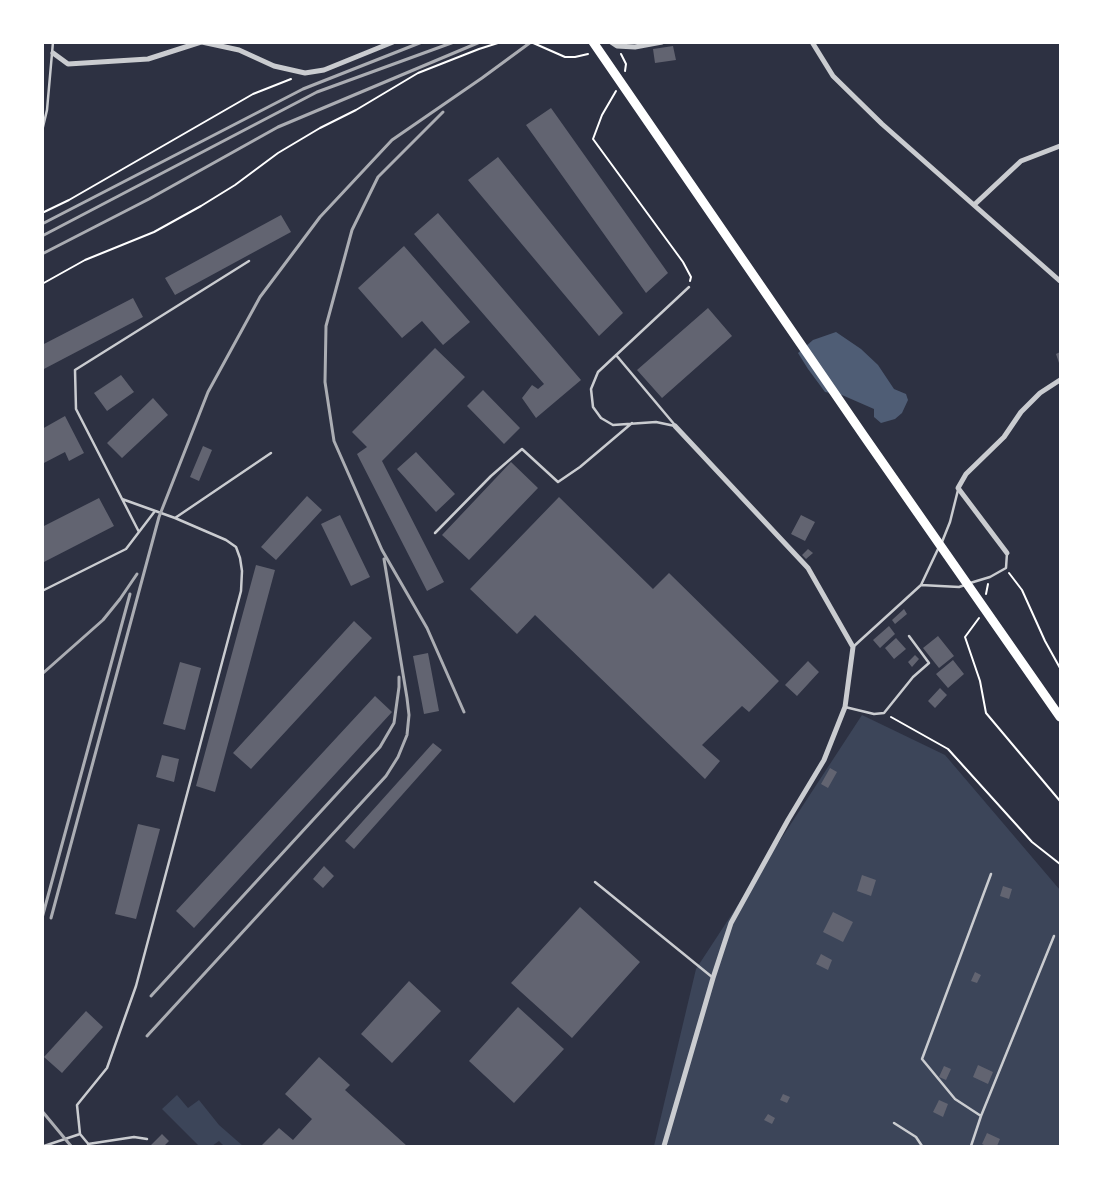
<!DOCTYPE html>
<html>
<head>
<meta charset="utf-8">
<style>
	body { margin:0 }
	#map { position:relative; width:1103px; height:1189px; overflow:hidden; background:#2d3142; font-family:"Exo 2",sans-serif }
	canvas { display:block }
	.frame { position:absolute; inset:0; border:44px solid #fff; pointer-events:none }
</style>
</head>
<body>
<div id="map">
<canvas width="1103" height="1189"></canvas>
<div class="frame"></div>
</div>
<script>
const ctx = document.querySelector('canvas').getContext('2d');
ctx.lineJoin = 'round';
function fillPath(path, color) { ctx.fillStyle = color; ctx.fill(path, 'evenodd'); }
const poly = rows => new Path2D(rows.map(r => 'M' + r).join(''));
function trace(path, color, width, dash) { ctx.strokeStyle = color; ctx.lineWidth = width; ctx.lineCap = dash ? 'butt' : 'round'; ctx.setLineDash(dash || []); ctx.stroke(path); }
fillPath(poly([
	[862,715,945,755,1060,890,1060,1146,654,1146,696,969],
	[177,1095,188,1108,199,1100,219,1125,243,1146,224,1146,219,1141,212,1146,199,1146,162,1109]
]), '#3c4559');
fillPath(poly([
	[836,332,861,349,878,365,894,389,906,394,908,400,902,413,895,419,881,423,874,417,874,409,842,395,825,392,808,369,798,353,813,340]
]), '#4f5d75');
fillPath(poly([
	[673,46,676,60,655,63,653,49],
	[551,108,668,273,646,293,526,125],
	[498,157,623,313,599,336,468,180],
	[438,213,581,380,536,418,522,398,532,385,538,389,544,384,414,234],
	[281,215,291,232,175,295,165,278],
	[404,246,470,322,443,345,422,321,402,338,358,288],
	[133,298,143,317,42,370,42,345],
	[708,308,732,336,662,398,637,370],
	[435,348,465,377,382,461,444,582,427,591,357,454,367,447,352,432],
	[1060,352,1060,366,1056,354],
	[121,375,134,392,107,411,94,393],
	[483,390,520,428,504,444,467,406],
	[153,398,168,415,122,458,107,443],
	[65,416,84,453,69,461,65,452,42,464,42,429],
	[203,446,212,450,199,481,190,477],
	[416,452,455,494,436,512,397,469],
	[511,462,538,488,469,560,442,535],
	[307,496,322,510,276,560,261,547],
	[559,497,653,589,669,573,779,681,749,712,742,706,702,745,720,761,705,779,535,615,517,634,470,589],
	[99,498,114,526,42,563,42,527],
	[340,515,370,577,351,586,321,524],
	[801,515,815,522,805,541,791,534],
	[808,549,813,553,806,559,802,555],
	[256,565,275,570,215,792,196,786],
	[904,609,907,614,895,624,892,620],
	[354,621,372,638,251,769,233,753],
	[889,626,895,634,880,648,873,640],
	[938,636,954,656,939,668,923,648],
	[896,638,906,649,894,659,885,648],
	[428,653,439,711,424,714,413,656],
	[915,655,919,659,912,667,908,662],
	[953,660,964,674,948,688,936,674],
	[808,661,819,672,797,696,785,685],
	[180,662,201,668,185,730,163,724],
	[940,688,947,695,935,708,928,701],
	[375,696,392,712,194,928,176,911],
	[433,743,442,750,354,849,345,841],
	[162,755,179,759,174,782,156,777],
	[830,768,837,772,828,788,821,784],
	[138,824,160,829,136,919,115,914],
	[324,866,334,876,323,888,313,879],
	[862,875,876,880,871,896,857,891],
	[1003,886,1012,889,1009,899,1000,896],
	[580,907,640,962,572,1038,511,983],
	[833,912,853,922,843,942,823,932],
	[821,954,832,960,828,970,816,964],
	[975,972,981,975,977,983,971,981],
	[409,981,441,1011,392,1063,361,1034],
	[518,1007,564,1049,514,1103,469,1061],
	[86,1011,103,1027,62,1073,44,1057],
	[319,1057,350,1085,345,1090,407,1146,261,1146,279,1128,293,1140,312,1119,285,1094],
	[978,1065,993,1072,988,1084,973,1077],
	[944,1066,951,1069,946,1080,939,1077],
	[783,1094,790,1097,787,1103,780,1100],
	[939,1100,948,1104,943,1117,933,1112],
	[768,1114,775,1118,772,1124,764,1120],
	[987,1133,1000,1139,997,1146,986,1146,982,1144],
	[162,1134,169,1141,164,1146,150,1146]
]), '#626471');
trace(poly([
	[531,42,565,57,575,57,588,54],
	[621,54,626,64,625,71],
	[616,91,602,115,593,139,683,262,691,277,690,281],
	[42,213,69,200,253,94,291,79],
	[42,284,85,260,154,232,201,206,235,185,278,153,320,128,356,110,418,73,479,49,501,42],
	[1009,573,1022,590,1045,641,1060,668],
	[986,594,988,584],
	[979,618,965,637,980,681,986,713,1060,801],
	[891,717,948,749,1032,842,1060,864]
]), '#fff', 2);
trace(poly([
	[42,131,47,110,53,42],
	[616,355,674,424],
	[675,426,656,422,613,425,601,418,593,407,591,389,598,372,689,287],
	[175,518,271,453],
	[139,532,76,409,75,370,249,261],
	[435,533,491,476,522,449,558,482,580,467,632,423],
	[942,542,950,522,958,490],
	[970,583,990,577,1006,568,1007,553],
	[921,585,959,587,965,585],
	[42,591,126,549,155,511],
	[853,647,921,585,938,549],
	[845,707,874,714,884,713,913,677,929,663,909,636],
	[595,882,712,977],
	[981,1116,955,1099,922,1059,991,874],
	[894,1123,916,1137,922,1146],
	[88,1144,134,1137,147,1139],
	[44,1146,80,1134],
	[90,1146,80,1134,77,1105,107,1068,136,986,241,591,242,571,240,558,236,547,226,540,175,518,122,499],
	[971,1146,981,1116,1054,936]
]), '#caccd0', 2.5);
trace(poly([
	[202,42,239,50,274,66,305,73,324,70,393,42],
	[611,42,617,46,635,47,662,42],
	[812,42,833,76,882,124,1060,281],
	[53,53,68,64,148,59,201,42],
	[974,205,1021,161,1060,146],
	[1007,553,958,488,966,474,1004,437,1021,412,1040,393,1060,380],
	[664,1146,713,978,731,923,788,820,824,760,845,707,853,647,808,568,675,426]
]), '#caccd0', 5);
trace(poly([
	[593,42,864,436,1060,717]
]), '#fff', 9);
trace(poly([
	[443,112,378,177,352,230,326,326,325,382,334,441,382,550,427,628,464,712],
	[42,224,303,89,422,42],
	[42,236,317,92,454,42],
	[42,254,149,199,278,127,480,42],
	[42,674,103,620,120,599,137,574],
	[42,918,130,594],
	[51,918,159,517,208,392,260,297,320,217,392,140,482,78,531,42],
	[151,996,380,747,394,723,399,687,399,677],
	[147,1036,386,776,398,757,407,735,409,715,407,698,384,559],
	[42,1111,71,1146]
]), '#abadb3', 3);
</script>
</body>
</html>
